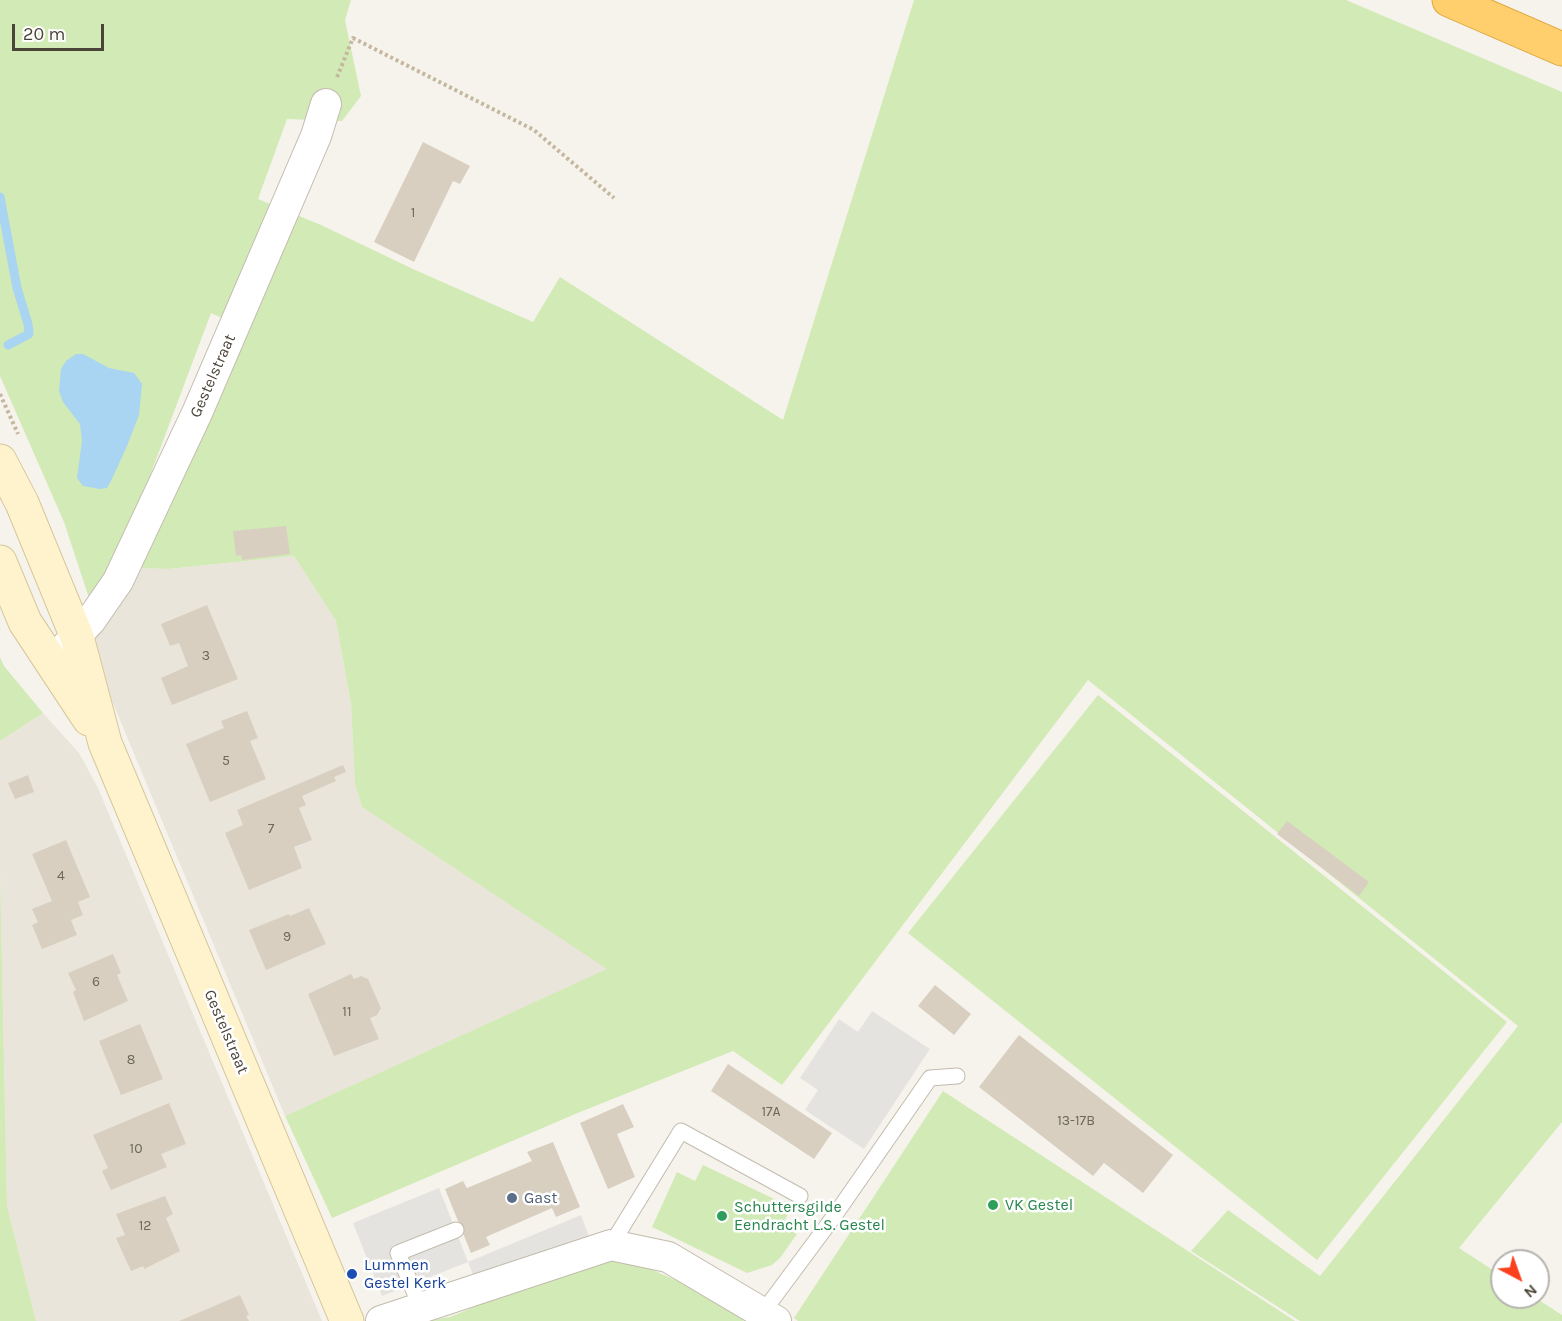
<!DOCTYPE html>
<html>
<head>
<meta charset="utf-8">
<style>
	body { margin:0 }
	#map { position:relative; width:1562px; height:1321px; overflow:hidden; background:#f6f3ec; font-family:Karla,sans-serif }
	canvas { display:block }
	.north { position:absolute; left:1490px; top:1249px; width:60px; height:60px; box-sizing:border-box; background:#fff; border:2px solid #b7b4b0; border-radius:50%; rotate:139deg; font-size:16px; font-weight:700; line-height:24px; text-align:center; color:#4b4439 }
	.north::after { content:''; display:block; margin:auto; width:21px; height:27px; background:#fc3f1d; clip-path:polygon(50% 0,100% 100%,50% 72%,0 100%) }
	.scale { position:absolute; left:12px; top:24px; width:92px; height:27px; box-sizing:border-box; border:3px solid #4b4439; border-top:0; padding-left:8px; font-size:18px; line-height:21px; white-space:nowrap; color:#4b4439; -webkit-text-stroke:4px #fff; paint-order:stroke }
</style>
</head>
<body>
<div id="map">
<canvas width="1562" height="1321"></canvas>
<div class="north">N</div>
<div class="scale">20 m</div>
</div>
<script>
const ctx = document.querySelector('canvas').getContext('2d');
ctx.lineJoin = 'round';
function fillPath(path, color) { ctx.fillStyle = color; ctx.fill(path, 'evenodd'); }
const poly = rows => new Path2D(rows.map(r => 'M' + r).join(''));
function trace(path, color, width, dash) { ctx.strokeStyle = color; ctx.lineWidth = width; ctx.lineCap = dash ? 'butt' : 'round'; ctx.setLineDash(dash || []); ctx.stroke(path); }
function label(font, color, halo, rows, align = 'center') {
  ctx.font = font + ' Karla,sans-serif'; ctx.lineWidth = 5; ctx.setLineDash([]); ctx.textBaseline = 'middle'; ctx.strokeStyle = halo; ctx.fillStyle = color; for (const [text, x, y, turn = 0] of rows) {
    ctx.save(); ctx.translate(x, y); ctx.rotate((+turn || 0) * Math.PI / 180); ctx.textAlign = isNaN(turn) ? turn : align; if (halo) ctx.strokeText(text, 0, 0); ctx.fillText(text, 0, 0); ctx.restore();
  }
}
fillPath(poly([
	[294,556,336,621,351,704,355,784,362,807,608,969,285,1116,110,696,101,670,95,635,134,568,168,569],
	[43,713,79,753,98,788,322,1321,36,1321,7,1206,0,867,0,741]
]), '#eae5da');
fillPath(poly([
	[0,0,351,0,345,20,361,96,342,121,287,119,258,199,321,225,413,269,533,322,560,277,783,420,914,0,1346,0,1562,92,1562,1122,1459,1248,1502,1276,1502,1297,1534,1297,1562,1315,1562,1321,1300,1321,1191,1251,1228,1210,1320,1276,1518,1026,1088,680,782,1085,733,1051,580,1112,332,1218,285,1116,607,969,362,807,355,784,351,704,336,621,294,556,168,569,134,568,237,325,211,313,121,553,89,598,64,522,0,376],
	[0,657,4,666,43,713,0,741],
	[1098,695,1507,1022,1317,1260,908,933],
	[0,867,7,1206,36,1321,0,1321],
	[943,1091,1295,1321,798,1321,794,1318],
	[703,1165,791,1207,782,1226,797,1234,780,1258,772,1265,747,1273,652,1227,677,1172,695,1181],
	[613,1259,641,1265,749,1312,743,1321,425,1321,450,1317,586,1261]
]), '#d2eab5');
fillPath(poly([
	[872,1011,930,1049,864,1149,805,1110,818,1090,800,1078,839,1019,858,1032],
	[439,1188,468,1262,581,1215,590,1239,475,1280,468,1262,382,1296,353,1223]
]), '#e5e3e0');
fillPath(poly([
	[76,354,83,354,109,368,134,373,142,384,139,415,127,446,111,481,107,488,100,489,83,486,77,478,82,441,80,424,63,402,59,391,61,369,66,361]
]), '#a9d4f2');
trace(poly([
	[0,197,17,288,28,324,29,334,8,345]
]), '#a9d4f2', 9);
fillPath(poly([
	[423,142,470,166,460,184,453,181,414,262,374,242],
	[286,526,290,554,242,560,241,555,236,556,233,531],
	[207,605,238,679,172,705,161,678,188,666,179,643,170,646,161,624],
	[247,711,258,738,250,741,266,779,210,802,186,744,224,728,221,721],
	[343,765,346,772,334,777,336,781,302,796,306,805,299,808,312,840,294,847,302,868,249,890,225,833,243,825,237,810],
	[28,775,34,792,15,799,8,783],
	[1287,821,1369,882,1359,896,1277,834],
	[66,840,90,897,78,902,83,915,71,920,77,935,42,949,32,925,38,922,32,909,52,901,32,854],
	[309,908,326,944,266,970,249,930,289,914,290,916],
	[113,954,121,973,117,975,128,1001,84,1021,73,992,76,990,68,973],
	[351,974,354,979,361,976,368,979,381,1008,377,1015,370,1018,379,1039,334,1056,308,994],
	[935,985,971,1014,954,1035,918,1006],
	[140,1024,163,1079,121,1095,99,1041],
	[1019,1035,1173,1155,1143,1193,1104,1163,1093,1176,979,1087],
	[728,1064,832,1133,814,1159,711,1091],
	[169,1103,186,1144,161,1154,167,1167,111,1190,102,1171,108,1168,93,1135],
	[623,1104,634,1127,617,1134,635,1177,608,1189,580,1123],
	[553,1142,580,1207,556,1217,552,1208,486,1237,490,1245,471,1253,445,1189,463,1181,467,1188,532,1161,527,1152],
	[165,1196,173,1214,166,1218,180,1251,144,1269,143,1266,131,1271,116,1238,125,1235,116,1214],
	[240,1295,249,1315,246,1316,249,1321,179,1321]
]), '#d8cfc1');
const service = poly([
	[611,1245,681,1131,800,1196],
	[421,1308,398,1253,456,1230],
	[763,1312,835,1215,930,1078,957,1076]
]);
const minor = poly([
	[62,651,91,620,118,581,197,413,316,136,326,104],
	[381,1321,611,1245,668,1257,776,1321]
]);
const secondary = poly([
	[0,461,22,503,77,637,105,743,347,1321],
	[0,562,25,622,89,719]
]);
const motorway = poly([
	[1449,0,1562,49]
]);
trace(service, '#c2bbae', 17);
trace(minor, '#c2bbae', 32);
trace(secondary, '#d6c79b', 35);
trace(motorway, '#e0a43c', 35);
trace(poly([
	[337,77,353,38,534,130,614,198],
	[0,394,18,434]
]), '#c4b79f', 4, [3, 3]);
trace(service, '#fff', 15);
trace(minor, '#fff', 30);
trace(secondary, '#fff3cd', 33);
trace(motorway, '#ffcf6e', 33);
for (const [x, y, r, color] of [
	[512,1198,6,"#5c6f8a"],
	[993,1205,6,"#2e9e5b"],
	[722,1216,6,"#2e9e5b"],
	[352,1274,6,"#1a4fb4"]
]) { const dot = new Path2D(); dot.arc(x, y, r, 0, 2 * Math.PI); ctx.fillStyle = color; ctx.fill(dot); trace(dot, '#fff', 2); }
label('14px', '#6e675b', null, [
	["1",413,213],
	["3",206,656],
	["5",226,761],
	["7",271,829],
	["4",61,876],
	["9",287,937],
	["6",96,982],
	["11",347,1012],
	["8",131,1060],
	["17A",771,1112],
	["13-17B",1076,1121],
	["10",136,1149],
	["12",145,1226]
]);
label('16px', '#4b4439', '#fff', [
	["Gestelstraat",213,376,-66],
	["Gestelstraat",226,1032,67]
]);
label('16px', '#4e5e75', '#fff', [
	["Gast",524,1198]
], 'left');
label('16px', '#27864d', '#fff', [
	["VK Gestel",1005,1205],
	["Schuttersgilde",734,1207],
	["Eendracht L.S. Gestel",734,1225]
], 'left');
label('16px', '#164399', '#fff', [
	["Lummen",364,1265],
	["Gestel Kerk",364,1283]
], 'left');
</script>
</body>
</html>
